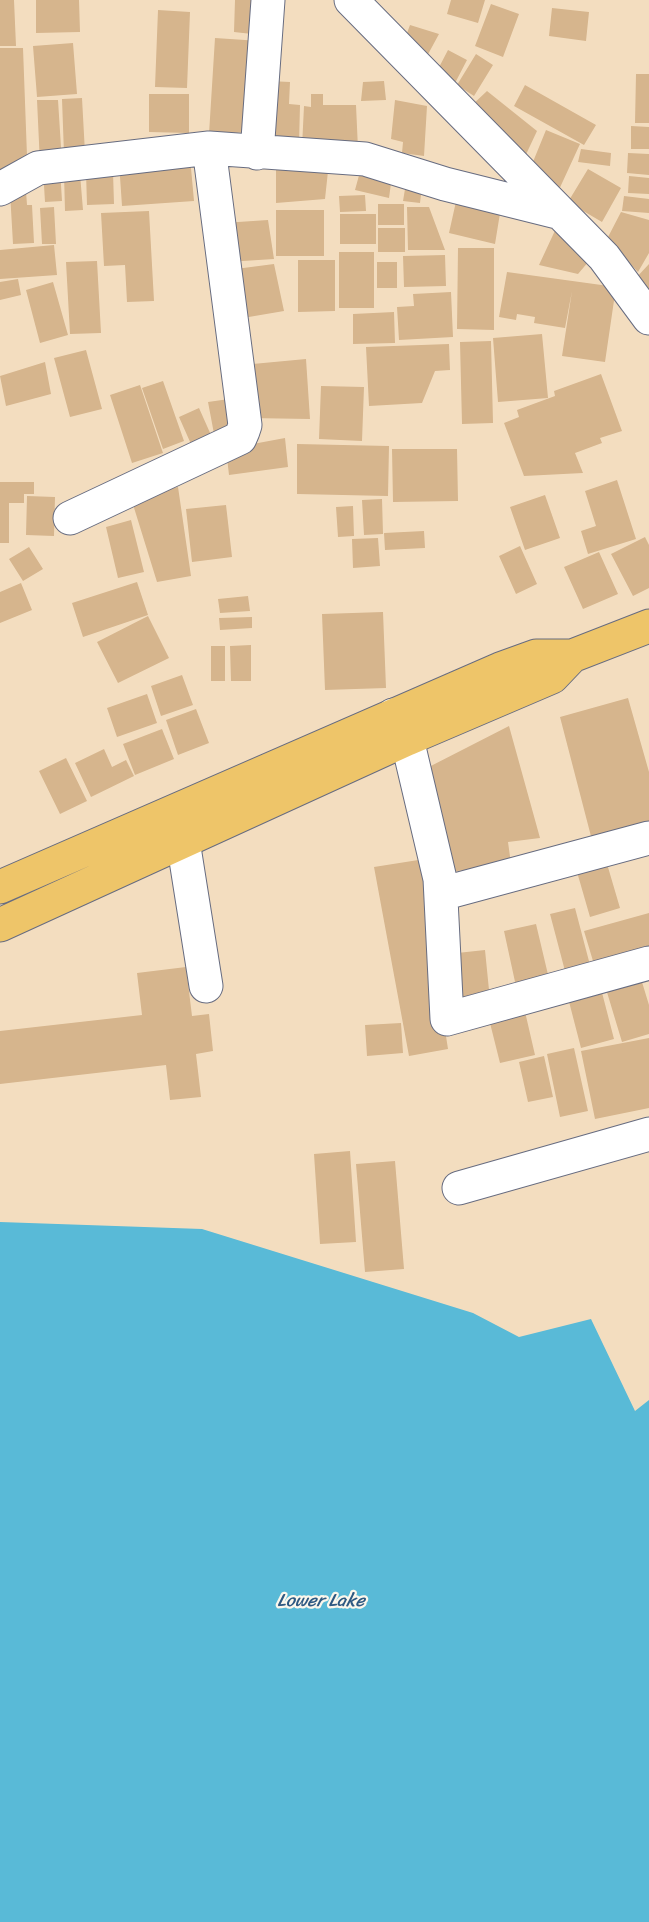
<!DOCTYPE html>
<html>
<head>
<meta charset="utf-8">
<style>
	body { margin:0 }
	canvas { display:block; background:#f3ddbf }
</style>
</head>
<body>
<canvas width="649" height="1922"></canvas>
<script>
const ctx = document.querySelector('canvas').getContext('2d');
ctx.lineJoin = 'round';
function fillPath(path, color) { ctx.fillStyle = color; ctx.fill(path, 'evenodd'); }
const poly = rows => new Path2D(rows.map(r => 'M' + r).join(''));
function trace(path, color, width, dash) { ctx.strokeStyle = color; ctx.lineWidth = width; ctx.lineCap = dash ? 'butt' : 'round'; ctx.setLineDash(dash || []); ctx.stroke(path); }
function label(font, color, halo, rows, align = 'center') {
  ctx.font = font + ' Sriracha,sans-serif'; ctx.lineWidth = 4.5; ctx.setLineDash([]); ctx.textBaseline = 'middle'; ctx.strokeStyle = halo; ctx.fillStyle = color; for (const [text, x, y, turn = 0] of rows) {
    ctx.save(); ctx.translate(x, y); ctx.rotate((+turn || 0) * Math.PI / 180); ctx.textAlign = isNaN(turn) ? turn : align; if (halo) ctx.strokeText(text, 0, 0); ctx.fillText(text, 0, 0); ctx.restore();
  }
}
fillPath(poly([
	[0,1222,202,1229,473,1313,519,1337,591,1319,635,1411,649,1400,649,1922,0,1922]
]), '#59bad7');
fillPath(poly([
	[0,0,14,0,16,46,0,46],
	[36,0,79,0,80,32,36,33],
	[235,0,254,0,252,34,234,32],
	[451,0,485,0,478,23,447,14],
	[491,4,519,14,503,57,475,46],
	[552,8,589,12,586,41,549,36],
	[158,10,190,12,187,88,155,87],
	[410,25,439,34,426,58,403,44],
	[215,38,260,41,250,132,209,134],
	[73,43,77,94,37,97,33,46],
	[0,48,23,48,27,156,0,173],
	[448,50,467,60,454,85,435,75],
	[476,54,493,65,474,96,457,85],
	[636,74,649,74,649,123,635,123],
	[269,81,290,82,289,104,300,105,299,144,264,142],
	[384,81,386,100,361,101,363,82],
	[525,85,596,125,584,145,514,106],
	[487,91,537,131,522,163,469,108],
	[149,94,189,94,189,133,149,132],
	[311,94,323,94,323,105,356,105,358,149,302,147,304,106,311,107],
	[82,98,85,153,64,154,62,99],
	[37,100,58,100,62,163,40,164],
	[395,100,427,106,424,156,402,153,403,142,391,139],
	[631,126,649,127,649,149,631,149],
	[546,130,580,144,557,194,528,174],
	[581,149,611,153,610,166,578,162],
	[628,153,649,154,649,175,627,173],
	[190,157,194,201,122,206,119,162],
	[276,159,329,162,325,199,276,203],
	[361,168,392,176,389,198,355,190],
	[43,169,60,169,62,201,45,202],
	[588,169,621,188,602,222,568,202],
	[86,172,113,172,114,204,87,205],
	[64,174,80,174,83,210,65,211],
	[629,176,649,178,649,194,628,193],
	[406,183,422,186,420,203,403,201],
	[26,191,27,205,32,205,34,243,13,244,10,192],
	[365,195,366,211,340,212,339,196],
	[624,196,649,199,649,213,622,211],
	[457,197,501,207,495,244,449,233],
	[378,204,404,204,404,225,378,225],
	[54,207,56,244,42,244,40,208],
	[407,207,429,207,445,250,408,250],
	[276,210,324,210,324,256,276,256],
	[149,211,154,301,127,302,125,265,104,266,101,213],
	[621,212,649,220,649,253,638,272,607,239],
	[340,214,376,214,376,244,340,244],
	[268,220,274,259,227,262,223,223],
	[559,222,595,254,578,274,539,265],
	[378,228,405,228,405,252,378,252],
	[54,245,57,275,0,279,0,250],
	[458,248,494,248,494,330,457,329],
	[339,252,374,252,374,308,339,308],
	[445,255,446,286,404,287,403,256],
	[298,260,335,260,335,311,298,312],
	[97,261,101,333,70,334,66,262],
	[377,262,397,262,397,288,377,288],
	[274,264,284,311,237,319,228,270],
	[649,264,649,304,635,279],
	[507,272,616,287,605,362,562,356,572,291,565,328,534,323,535,317,517,314,516,320,499,317],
	[18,279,21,295,0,300,0,282],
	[53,282,68,335,40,343,26,290],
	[451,292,453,337,399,340,397,307,414,306,413,294],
	[394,312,395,343,353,344,353,314],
	[542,334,548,398,498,402,493,338],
	[491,341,493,423,462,424,460,342],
	[449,344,450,370,435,371,422,403,369,406,366,347],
	[86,350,102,409,70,417,54,358],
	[306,359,310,419,249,418,242,365],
	[45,362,51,394,6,406,0,376],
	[601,374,622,431,600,438,602,443,575,453,583,473,524,476,504,423,519,417,517,410,555,396,554,391],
	[163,381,184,441,163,449,142,388],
	[140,385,163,453,132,463,110,395],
	[321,386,364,387,362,441,319,439],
	[229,399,236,435,215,439,208,402],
	[199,408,211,435,191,444,179,417],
	[285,438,288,467,229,475,226,449],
	[297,444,389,446,388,496,297,494],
	[392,449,457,449,458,501,393,502],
	[617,480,636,539,588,554,581,531,596,526,585,491],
	[0,482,34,482,34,494,24,494,24,503,9,503,9,543,0,543],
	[178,487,191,576,157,582,131,498],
	[545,495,560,538,525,550,510,507],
	[27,496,55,497,54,536,26,535],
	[382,499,383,534,364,535,362,500],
	[226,505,232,557,192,562,186,509],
	[353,506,354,536,338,537,336,507],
	[131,520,144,572,118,578,106,527],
	[424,531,425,548,385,550,384,533],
	[645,537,649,545,649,588,633,596,611,554],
	[378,538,380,566,353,568,352,539],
	[520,546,537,584,516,594,499,556],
	[29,547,43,569,23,581,9,559],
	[599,552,618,594,583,609,564,567],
	[137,582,148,615,83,637,72,603],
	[21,583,32,610,0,623,0,592],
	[248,596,250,611,220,613,218,599],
	[383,612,386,688,325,690,322,614],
	[148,616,169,658,118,683,97,642],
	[252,617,252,628,220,630,219,618],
	[251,645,251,681,231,681,230,646],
	[211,646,225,646,225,681,211,681],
	[182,675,193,705,161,716,151,686],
	[147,694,157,723,117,737,107,708],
	[628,698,649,772,649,827,593,844,560,717],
	[196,709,209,743,178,755,166,720],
	[509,726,540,838,508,842,511,864,450,872,423,770],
	[162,729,174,759,135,775,123,744],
	[104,749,112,767,126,760,134,776,91,797,75,763],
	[66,758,87,801,60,814,39,771],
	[605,857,620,908,590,917,575,865],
	[431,858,433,953,448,1049,409,1056,374,867],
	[575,908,590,965,565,971,550,914],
	[649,913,649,956,596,971,584,931],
	[536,924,550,983,517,991,504,931],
	[485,950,490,1000,455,1007,448,954],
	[186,967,192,1016,209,1014,213,1051,196,1054,201,1097,170,1100,166,1065,0,1084,0,1031,142,1015,137,973],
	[638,969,649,1005,649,1034,622,1042,603,979],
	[599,981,614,1039,581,1048,566,990],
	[523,1003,535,1055,500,1063,487,1011],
	[401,1023,403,1053,367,1056,365,1025],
	[649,1038,649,1108,595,1119,581,1051],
	[574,1048,588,1111,560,1117,547,1054],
	[544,1056,553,1097,528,1102,519,1062],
	[350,1151,356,1242,320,1244,314,1154],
	[395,1161,404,1269,365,1272,356,1164]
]), '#d6b58d');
const minor = poly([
	[351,0,604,257,649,318],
	[257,153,268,0],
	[0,189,38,168,209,148,365,159,445,184,557,212],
	[70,518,240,438,243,431,245,425,209,148],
	[393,715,407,739,440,879,447,1019,649,963],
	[183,841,206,986],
	[441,894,649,838],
	[459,1188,649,1134]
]);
const major = poly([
	[0,887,500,669,536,656,572,656,649,626],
	[0,925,407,739,552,677,572,656]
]);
trace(minor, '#676c80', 35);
trace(major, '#676c80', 35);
trace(minor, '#fff', 33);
trace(major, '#eec569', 33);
label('italic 18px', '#2e5982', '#fbf7ec', [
	["Lower Lake",321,1601]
]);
</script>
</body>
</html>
